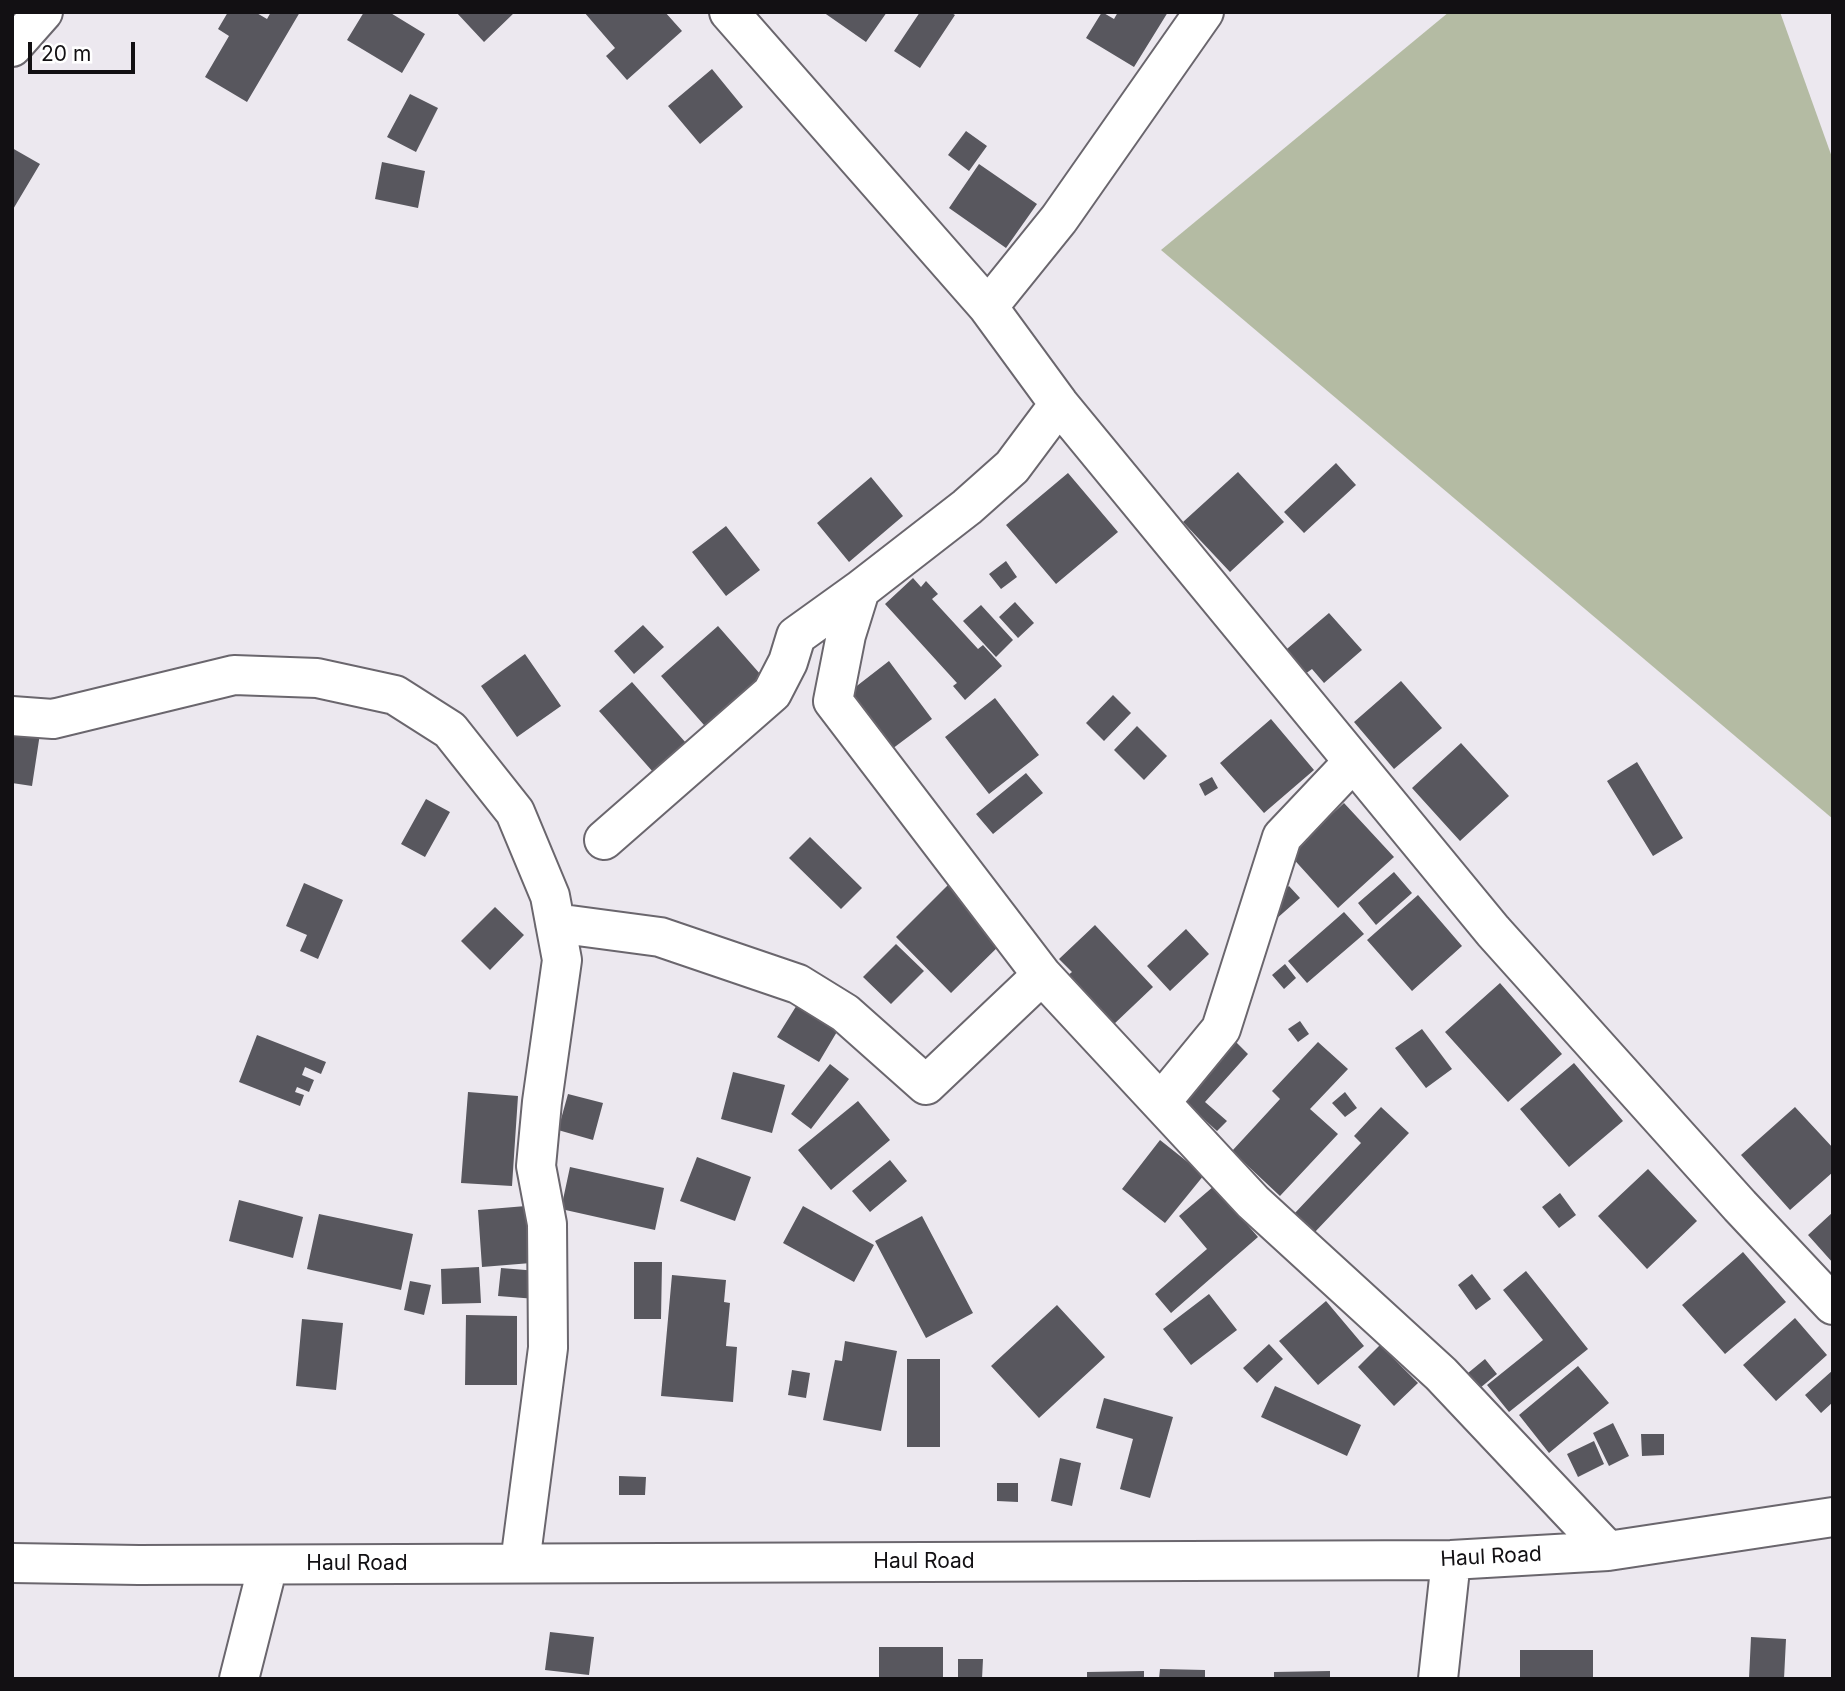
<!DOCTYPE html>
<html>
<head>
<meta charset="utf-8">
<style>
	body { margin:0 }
	#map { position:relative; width:1845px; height:1691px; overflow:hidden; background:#ece8ef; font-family:Inter,sans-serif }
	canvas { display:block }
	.frame { position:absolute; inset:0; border:14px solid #121013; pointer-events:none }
	.scale { position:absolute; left:28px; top:42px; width:107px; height:32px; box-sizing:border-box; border:4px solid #121013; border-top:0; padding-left:9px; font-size:21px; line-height:24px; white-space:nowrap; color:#121013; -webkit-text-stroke:5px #fff; paint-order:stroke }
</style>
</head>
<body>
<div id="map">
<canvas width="1845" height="1691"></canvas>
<div class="frame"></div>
<div class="scale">20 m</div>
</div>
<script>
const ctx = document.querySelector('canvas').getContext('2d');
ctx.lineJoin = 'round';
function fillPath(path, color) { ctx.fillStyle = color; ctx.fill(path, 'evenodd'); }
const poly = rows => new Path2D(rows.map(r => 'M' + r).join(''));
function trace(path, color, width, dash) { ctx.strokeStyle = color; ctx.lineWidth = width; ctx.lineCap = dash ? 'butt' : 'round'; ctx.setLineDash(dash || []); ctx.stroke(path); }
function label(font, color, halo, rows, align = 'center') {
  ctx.font = font + ' Inter,sans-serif'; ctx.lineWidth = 7; ctx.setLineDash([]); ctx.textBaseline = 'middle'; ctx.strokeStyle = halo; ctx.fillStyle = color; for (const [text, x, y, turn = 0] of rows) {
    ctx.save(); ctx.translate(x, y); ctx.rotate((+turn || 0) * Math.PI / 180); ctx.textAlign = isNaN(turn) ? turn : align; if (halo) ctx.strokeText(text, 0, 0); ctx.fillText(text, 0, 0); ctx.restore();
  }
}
fillPath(poly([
	[1449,12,1780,12,1833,160,1833,819,1161,250]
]), '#b4bba3');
fillPath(poly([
	[228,12,255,12,267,19,271,12,300,12,247,102,205,77,229,36,218,29],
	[364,12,389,12,425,34,402,73,347,40],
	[456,12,515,12,484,42],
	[584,12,665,12,682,31,627,80,606,56,615,48],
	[823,12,887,12,866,42],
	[920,12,950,12,955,15,920,68,894,51],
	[1102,12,1114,19,1118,12,1168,12,1134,67,1086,38],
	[712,69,743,107,700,144,668,106],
	[410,94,438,108,416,152,387,137],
	[966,131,987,146,969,171,948,155],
	[12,148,40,164,12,211],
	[382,162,425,171,418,208,375,199],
	[979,164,1037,204,1006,248,949,208],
	[1336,463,1356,485,1304,533,1284,512],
	[1238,472,1284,522,1230,572,1183,522],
	[1068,473,1118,532,1056,584,1006,525],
	[871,477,903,516,849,562,817,523],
	[726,526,760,570,726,596,692,552],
	[1006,561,1017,577,1001,589,989,574],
	[913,578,921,587,926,581,938,594,932,599,978,649,983,645,1002,666,965,700,953,686,957,683,885,604],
	[1015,602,1034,623,1018,638,999,617],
	[981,605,1013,640,996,657,963,621],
	[1329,613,1362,650,1324,683,1312,669,1301,677,1281,654],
	[643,625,664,647,634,674,614,651],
	[718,626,768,683,711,733,661,676],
	[525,654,561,706,517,737,481,686],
	[889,661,932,719,892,749,849,692],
	[1401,681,1442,728,1394,769,1354,722],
	[632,682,694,752,661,781,599,711],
	[1113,695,1131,713,1104,741,1086,723],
	[995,698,1039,755,989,794,945,737],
	[1271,719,1314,770,1264,813,1220,763],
	[12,723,41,727,32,786,12,783],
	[1137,726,1167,756,1144,780,1114,750],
	[1461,743,1509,796,1460,841,1412,788],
	[1637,762,1683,838,1653,856,1607,781],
	[1026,773,1043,793,993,834,976,814],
	[1212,777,1218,788,1205,796,1199,784],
	[426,799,450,812,425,857,401,844],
	[1344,803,1394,857,1338,908,1289,854],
	[810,837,862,888,841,909,789,858],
	[1394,872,1412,893,1376,925,1358,903],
	[304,883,343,900,318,959,300,951,307,935,286,926],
	[949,884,1005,940,951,993,896,937],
	[1289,886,1300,898,1275,920,1264,907],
	[1418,895,1462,946,1412,991,1367,940],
	[495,907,524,935,490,970,461,941],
	[1344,912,1364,934,1307,983,1288,961],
	[1095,925,1153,987,1113,1025,1067,976,1072,972,1059,959],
	[1186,929,1209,954,1170,991,1147,966],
	[896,944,924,971,891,1004,863,977],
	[1285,964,1296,978,1284,989,1272,975],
	[1500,983,1562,1054,1508,1102,1445,1032],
	[800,1000,841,1025,819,1062,777,1037],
	[1300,1021,1309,1034,1298,1042,1288,1029],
	[1422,1029,1452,1069,1426,1088,1395,1048],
	[257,1035,326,1062,321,1074,305,1067,302,1075,314,1080,309,1092,297,1087,295,1092,304,1095,300,1106,239,1082],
	[1235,1041,1248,1054,1205,1102,1227,1121,1217,1131,1182,1099],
	[1318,1042,1348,1069,1310,1109,1338,1134,1280,1196,1232,1151,1280,1099,1272,1091],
	[1574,1063,1623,1121,1569,1167,1520,1109],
	[830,1064,849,1079,811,1129,791,1114],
	[733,1072,785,1085,772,1133,721,1119],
	[468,1092,518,1096,512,1186,461,1183],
	[1345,1092,1357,1108,1345,1117,1332,1103],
	[568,1094,603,1103,593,1140,558,1130],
	[858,1101,890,1140,831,1190,798,1150],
	[1381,1107,1409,1133,1314,1233,1294,1214,1361,1143,1354,1136],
	[1795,1107,1833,1148,1833,1172,1790,1210,1741,1155],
	[1160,1140,1204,1175,1165,1223,1122,1189],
	[697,1157,751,1177,735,1221,680,1201],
	[890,1160,907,1181,870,1212,852,1191],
	[570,1167,664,1188,655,1230,561,1209],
	[1648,1169,1697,1221,1647,1269,1598,1216],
	[1214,1186,1258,1237,1171,1313,1155,1294,1207,1249,1179,1216],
	[1560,1193,1576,1215,1559,1228,1542,1207],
	[239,1200,303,1217,293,1258,229,1241],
	[526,1206,531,1263,482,1267,478,1210],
	[803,1206,874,1245,854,1282,783,1243],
	[1833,1212,1833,1263,1808,1235],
	[319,1214,413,1234,401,1290,307,1269],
	[922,1216,973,1313,926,1338,875,1241],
	[1743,1252,1786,1302,1725,1354,1682,1305],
	[634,1262,662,1262,661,1319,634,1319],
	[479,1267,481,1303,442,1304,441,1269],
	[501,1268,538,1271,536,1299,498,1296],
	[1526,1271,1588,1349,1509,1412,1487,1385,1543,1340,1503,1290],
	[1472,1274,1491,1299,1476,1310,1458,1285],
	[672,1275,726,1280,724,1302,730,1303,726,1346,737,1347,733,1402,661,1396],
	[410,1281,431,1285,424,1315,404,1310],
	[1209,1294,1237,1330,1191,1365,1163,1329],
	[1326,1301,1364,1346,1318,1385,1279,1341],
	[1057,1305,1105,1357,1039,1418,991,1366],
	[466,1315,517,1316,517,1385,465,1385],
	[1795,1318,1827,1355,1776,1401,1743,1365],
	[302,1319,343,1323,336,1390,296,1386],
	[845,1341,897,1351,881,1431,823,1420,835,1360,842,1361],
	[1269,1344,1283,1359,1257,1383,1243,1368],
	[1380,1345,1418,1383,1394,1406,1358,1367],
	[907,1359,940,1359,940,1447,907,1447],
	[1485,1359,1497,1374,1480,1388,1468,1373],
	[1578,1366,1609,1403,1549,1453,1519,1415],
	[792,1370,810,1373,806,1398,788,1395],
	[1833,1370,1833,1402,1821,1413,1805,1395],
	[1275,1386,1361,1425,1347,1456,1261,1417],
	[1104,1398,1173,1417,1150,1498,1120,1489,1133,1439,1096,1428],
	[1613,1423,1629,1456,1609,1466,1593,1433],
	[1641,1434,1664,1434,1664,1455,1642,1456],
	[1594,1441,1604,1464,1578,1477,1567,1454],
	[1060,1458,1081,1463,1072,1506,1051,1501],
	[619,1476,646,1477,645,1495,619,1495],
	[997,1483,1018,1483,1018,1502,997,1501],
	[550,1632,594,1637,589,1675,545,1670],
	[1751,1637,1786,1639,1784,1679,1749,1679],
	[879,1647,943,1647,943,1679,879,1679],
	[1520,1650,1593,1650,1593,1679,1520,1679],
	[958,1659,983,1659,982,1679,958,1679],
	[1160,1669,1205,1670,1205,1679,1159,1679],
	[1144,1671,1144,1679,1087,1679,1087,1672],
	[1330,1671,1330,1679,1274,1679,1274,1672]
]), '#58575e');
const minor = poly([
	[729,12,988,307,1059,404,1493,931,1740,1206,1833,1305],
	[12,47,43,12],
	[988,307,1059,219,1204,12],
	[1059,404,1012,467,967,507,860,590,846,635,833,701,1042,975,1253,1202,1441,1374,1608,1551],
	[12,716,53,719,234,675,317,678,395,695,450,730,515,812,550,896,562,960,542,1102,536,1166,547,1224,548,1348,520,1563],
	[604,840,772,693,788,662,796,636,860,590],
	[555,923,660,937,798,984,845,1013,926,1085,1042,975],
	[1161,1102,1221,1029,1282,837,1353,762],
	[12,1563,139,1565,1451,1560,1608,1551,1833,1517],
	[239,1679,268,1565],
	[1438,1679,1451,1560]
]);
trace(minor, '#6a666d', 42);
trace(minor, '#fff', 38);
label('21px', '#121013', '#fff', [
	["Haul Road",1491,1557,-3],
	["Haul Road",924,1562],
	["Haul Road",357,1564]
]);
</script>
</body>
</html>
